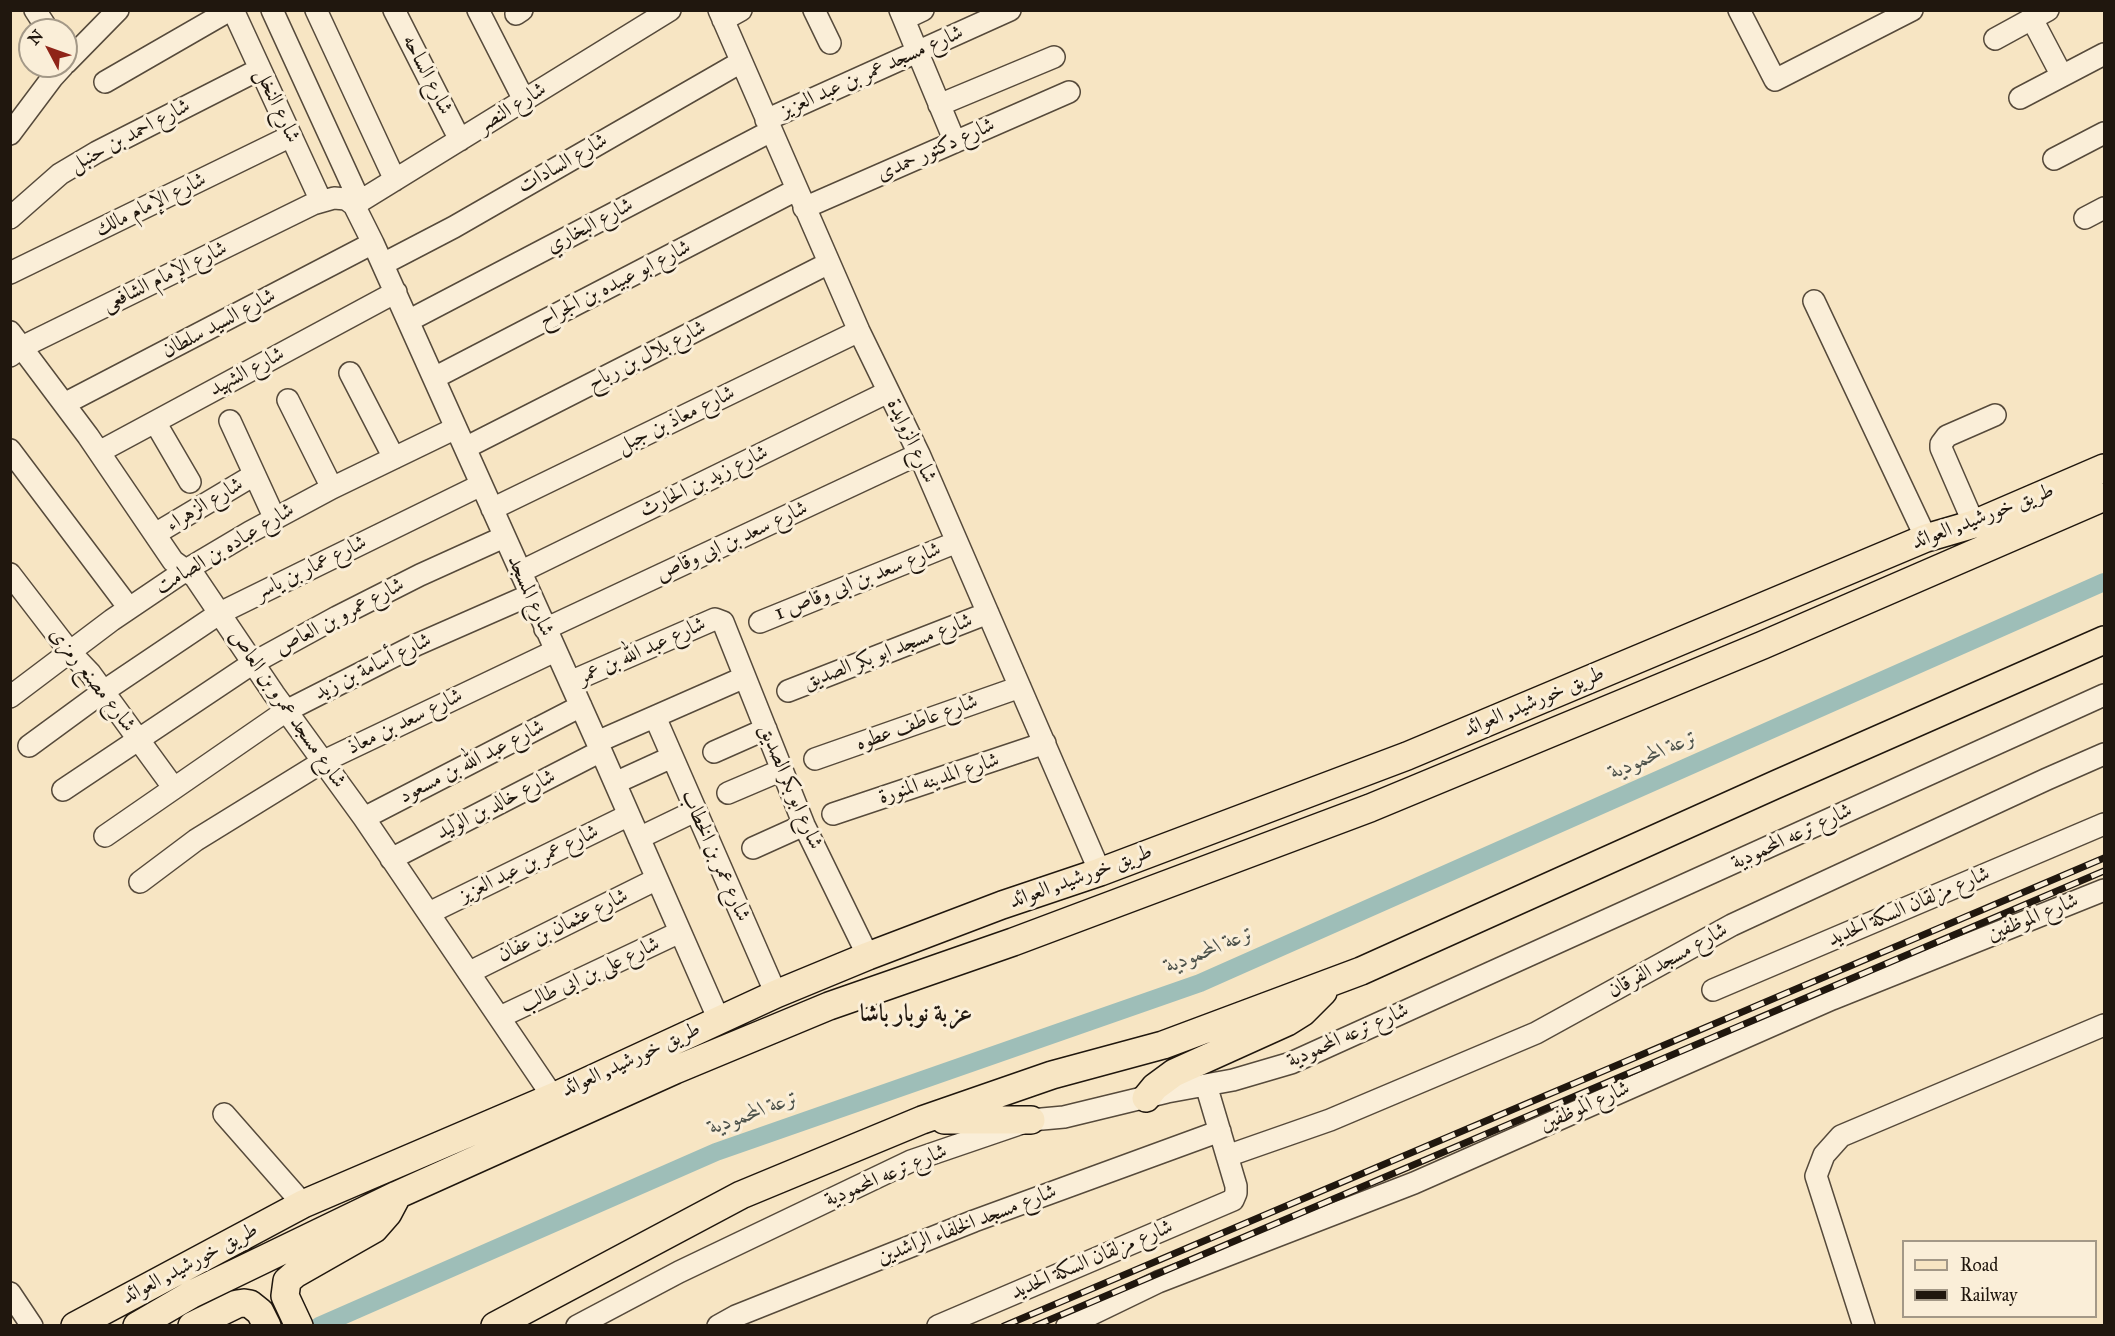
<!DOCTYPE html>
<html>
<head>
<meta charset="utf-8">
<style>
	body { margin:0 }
	#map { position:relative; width:2115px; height:1336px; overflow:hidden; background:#f7e5c3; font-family:"IM FELL Great Primer",serif }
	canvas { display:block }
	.frame { position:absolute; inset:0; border:12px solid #20170e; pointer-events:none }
	.legend { position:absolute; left:1902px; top:1240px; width:195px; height:78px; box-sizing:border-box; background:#faeed8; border:2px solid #a39887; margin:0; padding:8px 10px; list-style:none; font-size:18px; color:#20170e }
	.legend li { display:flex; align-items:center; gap:12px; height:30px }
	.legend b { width:30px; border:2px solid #a39887 }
	.north { position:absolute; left:18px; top:18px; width:60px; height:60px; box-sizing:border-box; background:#faeed8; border:2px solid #a39887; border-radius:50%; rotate:311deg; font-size:16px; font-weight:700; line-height:24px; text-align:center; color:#20170e }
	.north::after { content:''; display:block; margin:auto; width:21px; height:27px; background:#8f2418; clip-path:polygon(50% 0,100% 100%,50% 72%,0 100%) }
</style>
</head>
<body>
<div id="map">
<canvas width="2115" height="1336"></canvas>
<div class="frame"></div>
<ul class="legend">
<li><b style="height:8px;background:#f7e5c3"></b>Road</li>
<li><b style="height:8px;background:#20170e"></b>Railway</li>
</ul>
<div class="north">N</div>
</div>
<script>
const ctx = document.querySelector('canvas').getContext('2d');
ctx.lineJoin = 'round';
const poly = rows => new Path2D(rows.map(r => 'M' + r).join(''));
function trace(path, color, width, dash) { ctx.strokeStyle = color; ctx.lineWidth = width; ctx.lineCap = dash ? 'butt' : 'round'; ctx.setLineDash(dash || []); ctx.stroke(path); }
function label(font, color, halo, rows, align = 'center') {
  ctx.font = font + ' "IM FELL Great Primer",Amiri,serif'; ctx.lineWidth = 6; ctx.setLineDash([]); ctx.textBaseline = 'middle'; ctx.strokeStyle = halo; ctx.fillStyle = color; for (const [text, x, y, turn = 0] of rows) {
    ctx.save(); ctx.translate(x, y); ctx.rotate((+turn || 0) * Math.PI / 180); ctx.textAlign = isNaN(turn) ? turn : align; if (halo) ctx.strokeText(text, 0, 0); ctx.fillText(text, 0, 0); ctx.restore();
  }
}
trace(poly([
	[319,1326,716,1152,1200,983,2104,582]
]), '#9ebeb8', 18);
const minor = poly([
	[35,10,48,30],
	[233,10,321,201],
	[272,10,360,202],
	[316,10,395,180],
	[394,10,460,140],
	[478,10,524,100],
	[719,10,859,331,919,454,1100,872],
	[814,10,830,43],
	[900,10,955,142],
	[1739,10,1775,80,1912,10],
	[516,14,522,10],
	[904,19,923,10],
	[2032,19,2062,76],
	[723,20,741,10],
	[1995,39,2048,10],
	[66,63,118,10],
	[105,82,230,10],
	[2020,98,2104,54],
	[939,105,1054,57],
	[766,120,1010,10],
	[10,134,52,78,63,66],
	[2054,159,2104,133],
	[354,205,670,10],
	[804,208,1069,92],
	[10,218,60,174,97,152,260,69],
	[2085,218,2104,208],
	[383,264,454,227,741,62],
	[10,273,291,136],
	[1814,301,1926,538],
	[408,321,771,131],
	[10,332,88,436,173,561,195,577,274,694,364,818,553,1097],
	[10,356,22,347,313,204,334,198,346,199,354,205,373,243,597,742,719,1020],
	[350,373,394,458],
	[434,378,796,190],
	[288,400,332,488],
	[64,404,373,243],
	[230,421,275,519],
	[155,422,190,482],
	[465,448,829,263],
	[10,450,129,608],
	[99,452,396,292],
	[492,509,859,331],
	[1974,524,1941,448,1941,444,1947,436,1995,415],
	[155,534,254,475],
	[520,572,888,392],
	[10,574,70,652,90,673,173,787],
	[760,622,957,542],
	[545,629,919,454],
	[570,682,715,619,723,622,804,825,868,956],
	[788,691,988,613],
	[10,697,112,620,186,570,250,532,332,488,456,428],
	[655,717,776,994],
	[597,742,745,677],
	[29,746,104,691,220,613,481,485],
	[714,752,766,729],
	[815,759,1020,687],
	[615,783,672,757],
	[63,790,253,663,337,617,420,575,504,537],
	[728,793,782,770],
	[833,814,1045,743],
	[364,818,581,706],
	[105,836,286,711,416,645,530,595],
	[639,838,695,811],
	[753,848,804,825],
	[391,859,601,751],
	[140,882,196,840,324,761,555,651],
	[429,913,629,815],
	[470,972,657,879],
	[1713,990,2104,824],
	[500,1017,680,932],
	[224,1114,303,1204],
	[1227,1156,1330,1120,1536,1033,1732,925,2047,779,2104,754],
	[10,1293,32,1326],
	[577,1326,679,1272,911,1161,1031,1120,1064,1117,1167,1092,1233,1080,1291,1063,2104,695],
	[718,1326,736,1316,974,1221,1220,1131],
	[938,1326,1233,1200,1236,1193,1236,1186,1206,1085],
	[1067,1326,1158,1282,1414,1183,1832,999,2104,890],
	[1864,1326,1816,1176,1824,1155,1841,1136,2104,1025]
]);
const major = poly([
	[1146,1098,1155,1087,1174,1073,1287,1022,1303,1012,1323,992],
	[944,1120,1031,1120],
	[75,1326,303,1204,553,1097,776,994,868,956,1002,905,1100,872,1407,756,1926,538,1974,524,2104,468],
	[137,1326,192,1294,397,1195,675,1070,829,1006,1013,942,1370,808,1763,645,2104,497],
	[192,1326,237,1304,244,1303,250,1304,260,1312,267,1326],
	[299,1326,285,1296,287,1281,295,1274,374,1229,388,1213,397,1196],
	[495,1326,741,1195,922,1120,1052,1075,1163,1045,1361,971,1777,784,2104,640]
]);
trace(minor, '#564a3b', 24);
trace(major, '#20170e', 30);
trace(minor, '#faeed8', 21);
trace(major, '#f7e5c3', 27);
const rail = poly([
	[1004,1326,2104,858],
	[1035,1326,2104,871]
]);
trace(rail, '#20170e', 7);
trace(rail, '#faeed8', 4.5, [14]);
label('21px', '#20170e', '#faeed8', [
	["شارع مسجد عمر بن عبد العزيز",872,72,-24],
	["شارع الساحه",427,75,63],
	["شارع النخل",277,106,65],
	["شارع النصر",512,108,-32],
	["شارع احمد بن حنبل",130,136,-28],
	["شارع دكتور حمدى",936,150,-24],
	["شارع السادات",563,164,-30],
	["شارع الإمام مالك",151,205,-26],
	["شارع البخاري",590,226,-28],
	["شارع الإمام الشافعى",165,277,-26],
	["شارع ابو عبيده بن الجراح",615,284,-27],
	["شارع السيد سلطان",219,324,-28],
	["شارع بلال بن رباح",647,356,-27],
	["شارع الشهيد",247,372,-28],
	["شارع معاذ بن جبل",676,420,-26],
	["شارع الزوايدة",911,441,65],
	["شارع زيد بن الحارث",704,482,-26],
	["شارع الزهراء",205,505,-31],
	["طريق خورشيد, العوائد",1983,517,-21],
	["شارع سعد بن ابى وقاص",732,542,-25],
	["شارع عباده بن الصامت",225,549,-31],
	["شارع عمار بن ياسر",311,568,-26],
	["شارع سعد بن ابى وقاص 1",858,582,-22],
	["شارع المسجد",530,596,66],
	["شارع عمرو بن العاص",340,617,-28],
	["شارع عبد الله بن عمر",642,651,-24],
	["شارع مسجد ابو بكر الصديق",888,652,-21],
	["شارع أسامة بن زيد",373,667,-26],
	["شارع مصنع رمزى",92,680,52],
	["طريق خورشيد, العوائد",1534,702,-23],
	["شارع مسجد عمرو بن العاص",287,709,55],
	["شارع سعد بن معاذ",405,722,-26],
	["شارع عاطف عطوه",917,723,-20],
	["شارع عبد الله بن مسعود",472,762,-27],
	["شارع المدينه المنورة",939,779,-18],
	["شارع ابو بكر الصديق",790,787,67],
	["شارع خالد بن الوليد",496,805,-27],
	["شارع ترعه المحمودية",1792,837,-25],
	["شارع عمر بن الخطاب",715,856,66],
	["شارع عمر بن عبد العزيز",529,864,-26],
	["طريق خورشيد, العوائد",1081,877,-20],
	["شارع مزلقان السكة الحديد",1909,907,-23],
	["شارع الموظفين",2033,918,-22],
	["شارع عثمان بن عفان",563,926,-26],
	["شارع مسجد الفرقان",1668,961,-29],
	["شارع على بن ابى طالب",590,975,-25],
	["شارع ترعه المحمودية",1348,1036,-24],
	["طريق خورشيد, العوائد",631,1060,-25],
	["شارع الموظفين",1585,1107,-24],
	["شارع ترعه المحمودية",886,1176,-23],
	["شارع مسجد الخلفاء الراشدين",967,1225,-21],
	["شارع مزلقان السكة الحديد",1092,1260,-23],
	["طريق خورشيد, العوائد",190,1264,-28]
]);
label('italic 22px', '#4c514a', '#faeed8', [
	["ترعة المحمودية",1654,755,-24],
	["ترعة المحمودية",1210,950,-22],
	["ترعة المحمودية",754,1113,-20]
]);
label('bold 24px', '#20170e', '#faeed8', [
	["عزبة نوبار باشا",916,1015]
]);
</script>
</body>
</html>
